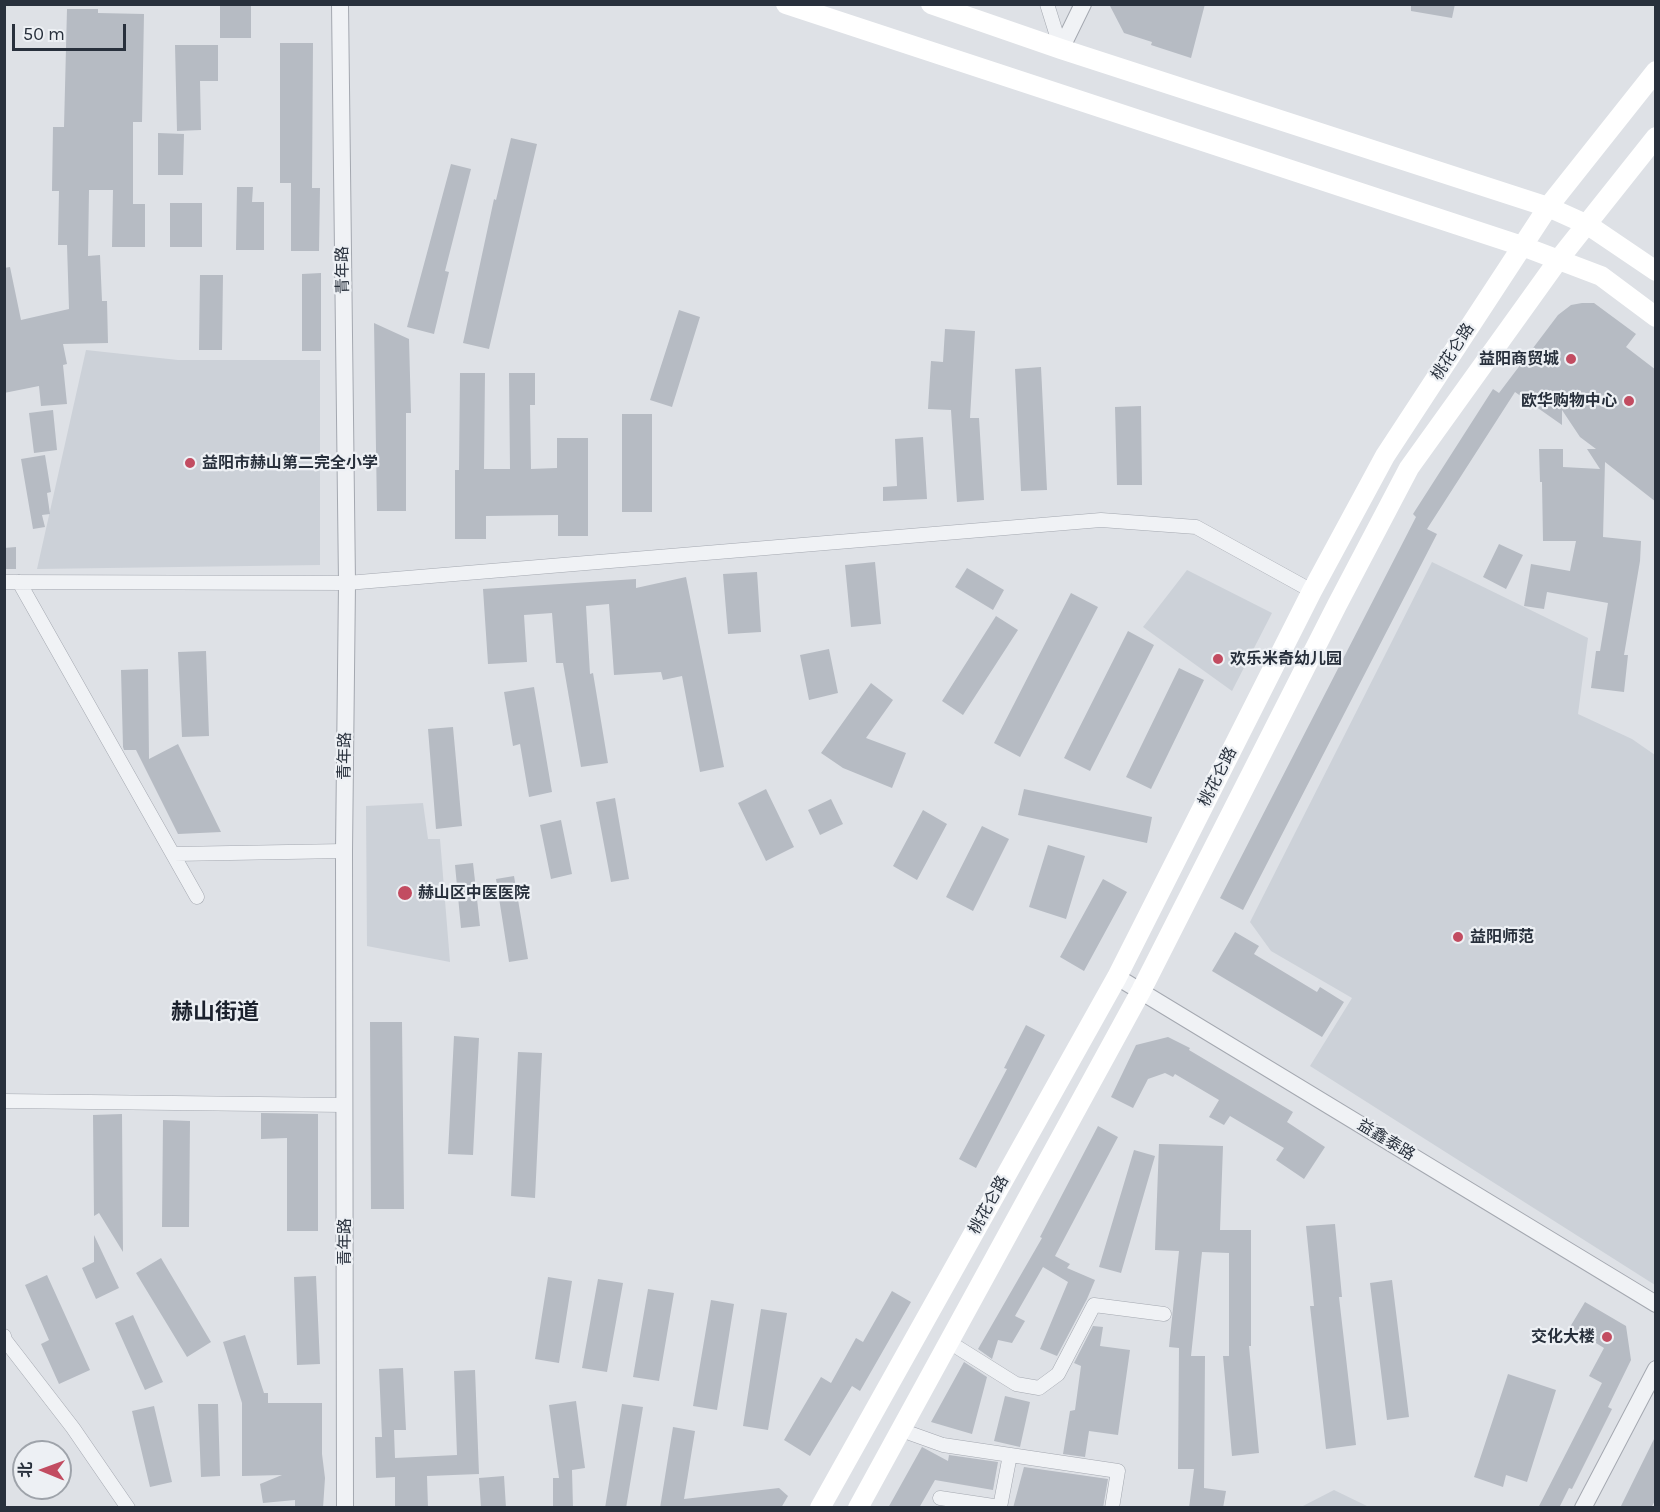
<!DOCTYPE html>
<html>
<head>
<meta charset="utf-8">
<style>
	body { margin:0 }
	#map { position:relative; width:1660px; height:1512px; overflow:hidden; background:#dee1e6; font-family:Karla,"Noto Sans SC",sans-serif }
	canvas { display:block }
	.frame { position:absolute; inset:0; border:6px solid #28303c; pointer-events:none }
	.north { position:absolute; left:12px; top:1440px; width:60px; height:60px; box-sizing:border-box; background:#edf0f4; border:2px solid #9ea3aa; border-radius:50%; rotate:271deg; font-size:16px; font-weight:700; line-height:24px; text-align:center; color:#28303c }
	.north::after { content:''; display:block; margin:auto; width:21px; height:27px; background:#c24c61; clip-path:polygon(50% 0,100% 100%,50% 72%,0 100%) }
	.scale { position:absolute; left:12px; top:24px; width:114px; height:27px; box-sizing:border-box; border:3px solid #28303c; border-top:0; padding-left:8px; font-size:18px; line-height:21px; white-space:nowrap; color:#28303c; -webkit-text-stroke:4px #edf0f4; paint-order:stroke }
</style>
</head>
<body>
<div id="map">
<canvas width="1660" height="1512"></canvas>
<div class="frame"></div>
<div class="north">北</div>
<div class="scale">50 m</div>
</div>
<script>
const ctx = document.querySelector('canvas').getContext('2d');
ctx.lineJoin = 'round';
function fillPath(path, color) { ctx.fillStyle = color; ctx.fill(path, 'evenodd'); }
const poly = rows => new Path2D(rows.map(r => 'M' + r).join(''));
function trace(path, color, width, dash) { ctx.strokeStyle = color; ctx.lineWidth = width; ctx.lineCap = dash ? 'butt' : 'round'; ctx.setLineDash(dash || []); ctx.stroke(path); }
function label(font, color, halo, rows, align = 'center') {
  ctx.font = font + ' Karla,"Noto Sans SC",sans-serif'; ctx.lineWidth = 4.5; ctx.setLineDash([]); ctx.textBaseline = 'middle'; ctx.strokeStyle = halo; ctx.fillStyle = color; for (const [text, x, y, turn = 0] of rows) {
    ctx.save(); ctx.translate(x, y); ctx.rotate((+turn || 0) * Math.PI / 180); ctx.textAlign = isNaN(turn) ? turn : align; if (halo) ctx.strokeText(text, 0, 0); ctx.fillText(text, 0, 0); ctx.restore();
  }
}
fillPath(poly([
	[86,350,178,360,320,360,320,565,37,569],
	[1432,562,1588,638,1578,714,1632,739,1655,755,1655,1285,1310,1066,1352,998,1271,951,1250,922],
	[1187,570,1272,613,1232,691,1143,627],
	[423,803,428,839,440,839,450,962,367,946,366,806],
	[1334,1490,1369,1507,1301,1507]
]), '#ccd1d8');
fillPath(poly([
	[220,4,251,4,251,38,220,38],
	[1109,4,1205,4,1191,58,1151,45,1152,42,1124,33],
	[1411,4,1455,4,1452,18,1411,11],
	[67,9,98,9,98,13,144,14,142,122,133,122,133,204,145,204,145,247,112,247,113,190,89,190,88,256,100,255,102,301,107,301,108,343,63,344,67,364,63,365,67,404,41,406,39,386,4,393,4,268,10,267,21,320,69,309,67,245,58,245,59,191,52,191,53,127,64,127],
	[280,43,313,43,312,188,320,188,319,251,291,251,291,183,280,183],
	[175,45,218,45,218,81,200,81,201,130,177,131],
	[158,133,184,134,183,175,158,175],
	[511,138,537,144,489,349,463,343,494,199,496,200],
	[451,164,471,169,445,271,449,272,434,334,407,327],
	[237,187,253,187,252,202,264,202,264,250,236,250],
	[170,203,202,203,202,247,170,247],
	[321,273,321,351,302,351,302,274],
	[200,275,223,275,222,350,199,350],
	[1582,303,1594,303,1636,334,1626,347,1656,370,1656,502,1605,462,1603,537,1641,541,1640,561,1624,655,1628,655,1624,692,1591,688,1596,651,1600,651,1608,603,1547,592,1544,609,1524,606,1531,564,1570,571,1576,541,1543,541,1542,482,1540,482,1539,449,1563,449,1563,467,1600,469,1587,449,1596,449,1580,437,1562,410,1562,425,1515,392,1427,529,1437,534,1243,910,1220,898,1416,517,1413,514,1493,389,1499,393,1558,315,1571,305],
	[679,310,700,317,672,407,650,400],
	[374,323,409,339,411,413,406,413,406,511,377,511],
	[945,329,975,331,970,418,979,418,984,500,957,502,951,410,928,409,931,361,943,362],
	[1041,367,1047,490,1021,491,1015,369],
	[460,373,485,373,484,469,510,469,509,373,535,373,535,405,530,405,531,469,557,468,557,438,588,438,588,536,558,536,558,515,486,516,486,539,455,539,455,470,459,470],
	[1141,406,1142,485,1117,485,1115,407],
	[53,410,57,450,34,453,29,413],
	[622,414,652,414,652,512,622,512],
	[923,437,927,499,883,501,883,487,897,486,895,439],
	[45,455,51,492,47,493,50,514,42,515,45,527,33,529,21,459],
	[1499,544,1523,555,1506,589,1483,577],
	[16,547,16,569,4,569,4,548],
	[875,562,881,624,851,627,845,565],
	[967,568,1004,590,993,610,955,587],
	[757,572,761,632,728,634,723,574],
	[686,577,724,767,700,772,682,676,663,680,661,672,614,675,609,604,586,606,590,674,593,673,608,763,581,767,563,663,556,663,552,613,524,615,527,662,488,664,483,589,636,579,636,588],
	[1071,593,1098,607,1020,757,994,743],
	[996,616,1018,630,963,715,942,701],
	[1128,631,1154,645,1090,771,1064,758],
	[829,649,838,693,809,700,800,655],
	[206,651,209,736,182,737,178,652],
	[1179,668,1204,680,1151,789,1126,777],
	[148,669,149,759,178,744,221,832,178,834,136,750,124,750,123,747,121,670],
	[871,683,893,700,866,738,906,753,892,788,843,768,821,753],
	[534,687,552,792,529,797,520,744,513,746,504,692],
	[453,727,462,826,436,829,428,729],
	[766,789,794,847,766,861,738,803],
	[1024,789,1152,817,1147,843,1018,815],
	[615,798,629,879,611,882,596,802],
	[831,799,843,824,820,835,808,810],
	[923,810,947,824,917,880,893,866],
	[561,820,572,874,551,879,540,825],
	[982,826,1009,839,973,911,946,897],
	[1048,845,1085,856,1066,919,1029,907],
	[473,863,480,926,461,928,455,865],
	[514,876,528,959,509,962,496,879],
	[1103,879,1127,892,1084,971,1060,957],
	[1235,932,1259,946,1254,954,1317,992,1320,987,1344,1002,1322,1037,1212,971],
	[370,1022,402,1022,404,1209,371,1209],
	[1026,1025,1045,1035,976,1168,959,1159,1007,1069,1004,1068],
	[454,1036,479,1038,473,1155,448,1154],
	[1168,1037,1190,1048,1189,1050,1293,1112,1287,1122,1325,1147,1304,1179,1276,1160,1284,1148,1230,1116,1224,1125,1209,1117,1219,1100,1175,1074,1173,1077,1165,1073,1148,1079,1133,1108,1111,1097,1136,1045],
	[518,1052,542,1053,535,1198,511,1196],
	[261,1113,318,1114,318,1231,287,1231,287,1138,261,1139],
	[122,1114,123,1252,99,1213,94,1216,93,1115],
	[163,1120,190,1121,189,1227,162,1227],
	[1098,1126,1118,1137,1055,1256,1070,1264,1067,1268,1095,1280,1087,1299,1057,1356,1040,1349,1068,1282,1043,1267,1015,1316,1025,1321,1012,1343,998,1340,992,1359,978,1349,1042,1238,1040,1237],
	[1159,1144,1223,1146,1220,1230,1251,1230,1251,1346,1249,1346,1259,1453,1232,1456,1223,1356,1229,1356,1229,1253,1202,1252,1191,1356,1205,1356,1204,1488,1226,1491,1223,1508,1189,1508,1194,1469,1178,1469,1179,1348,1169,1347,1179,1251,1155,1250],
	[1134,1150,1155,1156,1121,1273,1099,1267],
	[1335,1224,1342,1297,1339,1297,1356,1445,1326,1449,1310,1306,1314,1306,1306,1226],
	[94,1235,119,1288,96,1299,82,1268,94,1262],
	[161,1258,211,1342,187,1357,136,1273],
	[47,1275,90,1370,59,1384,41,1344,49,1340,25,1285],
	[316,1276,320,1364,297,1365,294,1277],
	[548,1277,572,1281,559,1363,535,1359],
	[598,1279,623,1283,607,1372,582,1368],
	[1392,1280,1409,1417,1387,1420,1370,1283],
	[648,1289,674,1293,659,1381,633,1377],
	[892,1291,911,1302,860,1391,852,1386,810,1456,784,1440,821,1377,831,1383,856,1338,863,1342],
	[711,1300,734,1304,717,1410,693,1406],
	[1585,1302,1626,1326,1631,1360,1608,1407,1612,1409,1572,1489,1569,1488,1559,1508,1538,1508,1602,1383,1589,1376,1604,1348,1570,1327],
	[761,1309,787,1313,768,1430,743,1426],
	[133,1315,163,1382,145,1390,115,1323],
	[1093,1326,1103,1327,1100,1346,1130,1350,1118,1435,1089,1431,1085,1457,1063,1454,1070,1411,1075,1410,1081,1366,1074,1363],
	[245,1335,264,1393,268,1393,268,1403,322,1403,322,1454,325,1478,323,1508,295,1508,295,1500,263,1503,260,1484,282,1475,242,1476,242,1403,223,1342],
	[964,1362,987,1377,972,1434,931,1422],
	[403,1368,406,1430,394,1430,395,1458,457,1455,454,1371,475,1370,479,1474,427,1476,428,1508,395,1508,395,1477,376,1478,375,1437,382,1437,379,1369],
	[1508,1374,1556,1390,1527,1482,1506,1475,1503,1487,1474,1477],
	[1005,1396,1030,1402,1020,1447,994,1441],
	[576,1401,585,1468,572,1470,573,1508,553,1508,553,1478,559,1478,549,1405],
	[198,1404,218,1404,220,1476,201,1477],
	[622,1404,643,1407,626,1508,605,1508],
	[154,1406,172,1482,150,1487,132,1411],
	[673,1427,695,1431,684,1499,779,1488,788,1496,781,1508,660,1508],
	[1656,1435,1656,1499,1651,1508,1620,1508],
	[922,1447,948,1461,949,1455,998,1462,993,1490,935,1480,919,1508,888,1508],
	[1024,1467,1108,1479,1103,1508,1013,1508],
	[504,1476,506,1508,481,1508,479,1478]
]), '#b6bbc3');
const minor = poly([
	[1047,4,1061,49],
	[4,582,347,583,1101,520,1196,527,1312,591],
	[19,582,197,897],
	[174,854,344,851],
	[4,1101,344,1105],
	[4,1336,5,1340,73,1428,128,1508],
	[949,1342,1016,1384,1039,1388,1058,1374,1094,1305,1164,1314],
	[901,1430,943,1445,1118,1471,1112,1508],
	[940,1498,1000,1507,1010,1455]
]);
const tertiary = poly([
	[340,4,347,583,344,851,345,1508],
	[1061,49,1083,4],
	[1117,977,1656,1304],
	[1583,1508,1656,1369]
]);
trace(minor, '#a4a8b0', 15);
trace(tertiary, '#a4a8b0', 18);
trace(minor, '#f0f2f5', 14);
trace(tertiary, '#f0f2f5', 16);
trace(poly([
	[786,4,1522,246,1601,276,1656,317],
	[931,4,1061,49,1548,207,1588,225,1656,271],
	[820,1508,1117,977,1312,591,1385,456,1548,207,1656,71],
	[858,1508,1141,991,1337,605,1409,468,1559,259,1656,137]
]), '#fff', 20);
for (const [x, y, r, color] of [
	[1571,359,6,"#c24c61"],
	[1629,401,6,"#c24c61"],
	[190,463,6,"#c24c61"],
	[1218,659,6,"#c24c61"],
	[405,893,8,"#c24c61"],
	[1458,937,6,"#c24c61"],
	[1607,1337,6,"#c24c61"]
]) { const dot = new Path2D(); dot.arc(x, y, r, 0, 2 * Math.PI); ctx.fillStyle = color; ctx.fill(dot); trace(dot, '#edf0f4', 2); }
label('16px', '#28303c', '#edf0f4', [
	["青年路",343,270,-91],
	["桃花仑路",1453,352,-57],
	["青年路",345,756,-89],
	["桃花仑路",1218,777,-63],
	["益鑫泰路",1386,1140,31],
	["桃花仑路",989,1205,-61],
	["青年路",345,1242,-90]
]);
label('bold 16px', '#28303c', '#edf0f4', [
	["益阳商贸城",1559,359,"right"],
	["欧华购物中心",1617,401,"right"],
	["益阳市赫山第二完全小学",202,463],
	["欢乐米奇幼儿园",1230,659],
	["赫山区中医医院",418,893],
	["益阳师范",1470,937],
	["交化大楼",1595,1337,"right"]
], 'left');
label('bold 22px', '#1b212d', '#edf0f4', [
	["赫山街道",215,1013]
]);
</script>
</body>
</html>
